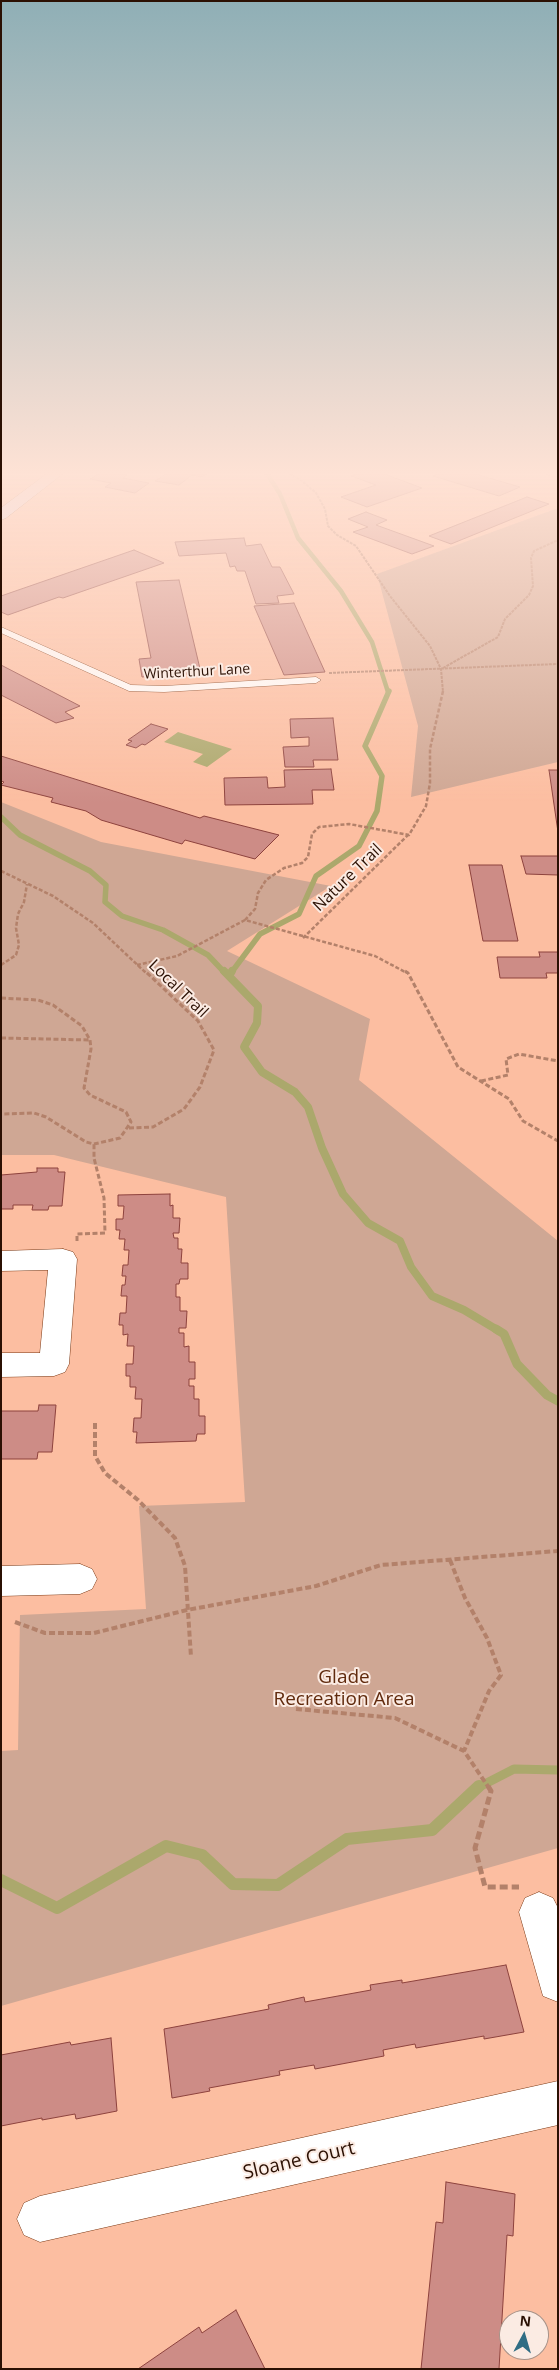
<!DOCTYPE html>
<html>
<head>
<meta charset="utf-8">
<style>
	body { margin:0 }
	#map { position:relative; width:559px; height:2370px; overflow:hidden; background:#fcbea1; font-family:"Open Sans",sans-serif }
	canvas { display:block }
	.frame { position:absolute; inset:0; border:2px solid #2b1003; pointer-events:none }
	.north { position:absolute; left:499px; top:2310px; width:50px; height:50px; box-sizing:border-box; background:#fbebe3; border:1px solid #a89389; border-radius:50%; rotate:6deg; font-size:14px; font-weight:700; line-height:20px; text-align:center; color:#2b1003 }
	.north::after { content:''; display:block; margin:auto; width:18px; height:22px; background:#306d84; clip-path:polygon(50% 0,100% 100%,50% 72%,0 100%) }
</style>
</head>
<body>
<div id="map">
<canvas width="559" height="2370"></canvas>
<div class="frame"></div>
<div class="north">N</div>
</div>
<script>
const ctx = document.querySelector('canvas').getContext('2d');
ctx.lineJoin = 'round';
function fillPath(path, color) { ctx.fillStyle = color; ctx.fill(path, 'evenodd'); }
const poly = rows => new Path2D(rows.map(r => 'M' + r).join(''));
function trace(path, color, width, dash) { ctx.strokeStyle = color; ctx.lineWidth = width; ctx.lineCap = dash ? 'butt' : 'round'; ctx.setLineDash(dash || []); ctx.stroke(path); }
function label(font, color, halo, rows, align = 'center') {
  ctx.font = font + ' "Open Sans",sans-serif'; ctx.lineWidth = 4; ctx.setLineDash([]); ctx.textBaseline = 'middle'; ctx.strokeStyle = halo; ctx.fillStyle = color; for (const [text, x, y, turn = 0] of rows) {
    ctx.save(); ctx.translate(x, y); ctx.rotate((+turn || 0) * Math.PI / 180); ctx.textAlign = isNaN(turn) ? turn : align; if (halo) ctx.strokeText(text, 0, 0); ctx.fillText(text, 0, 0); ctx.restore();
  }
}
fillPath(poly([
	[558,508,558,762,411,797,418,726,377,574],
	[1,802,101,842,331,886,227,951,370,1019,359,1080,558,1241,558,1848,1,2006,1,1751,18,1750,20,1615,146,1609,139,1506,245,1502,226,1197,54,1155,1,1155]
]), '#cfa794');
fillPath(poly([
	[178,732,232,749,207,767,193,762,203,754,164,742]
]), '#aba86c');
trace(poly([
	[266,472,280,494,298,538,341,591,372,642,388,692]
]), '#aba86c', 4.5);
trace(poly([
	[1,817,20,835,90,871,106,885,105,902,122,916,163,930,208,955,225,973],
	[231,973,260,934,299,914,316,876,359,846,377,811,382,776,365,746,389,691]
]), '#aba86c', 5.5);
trace(poly([
	[224,971,258,1006,257,1023,244,1047,262,1072,295,1092,308,1107,322,1148,343,1194,368,1223,400,1241,411,1267,432,1296,464,1310,499,1331],
	[229,976,232,971]
]), '#aba86c', 8);
trace(poly([
	[496,1329,504,1334,517,1364,547,1395,558,1401],
	[477,1788,514,1769,558,1770]
]), '#aba86c', 9);
trace(poly([
	[1,1880,57,1908,166,1846,202,1855,233,1884,278,1885,347,1839,432,1830,479,1786]
]), '#aba86c', 12);
const building = poly([
	[102,472,127,475,123,478,149,483,135,493,105,487,111,483,90,479,102,472],
	[169,472,180,473,210,472,202,477,192,475,179,485,155,481,169,472],
	[364,472,379,472,422,488,367,507,341,497,376,485,351,476,364,472],
	[443,472,469,472,520,487,499,496,433,476,443,472],
	[527,497,549,504,451,544,429,536,527,497],
	[366,512,387,520,376,525,434,546,412,554,353,532,368,527,348,519,366,512],
	[244,538,246,546,261,544,272,567,280,567,294,594,277,596,279,603,256,604,245,571,237,571,235,566,230,567,226,553,179,556,175,542,244,538],
	[134,550,164,563,63,598,59,597,8,615,1,612,1,596,134,550],
	[179,580,201,673,142,677,139,659,151,658,136,582,179,580],
	[294,603,325,672,284,675,254,606,294,603],
	[1,665,80,706,65,712,74,718,56,723,1,695,1,665],
	[333,718,338,760,313,760,314,767,285,767,283,747,309,746,309,737,291,738,290,719,333,718],
	[151,724,168,729,145,745,142,744,136,748,126,745,132,741,128,740,151,724],
	[1,756,200,818,204,816,279,835,255,859,185,840,182,844,101,820,86,811,51,802,53,798,1,785,4,782,1,781,1,756],
	[331,769,334,790,312,790,313,804,225,805,224,778,267,777,268,788,285,787,284,770,331,769],
	[549,770,558,770,558,832,549,770],
	[521,856,558,856,558,875,526,874,521,856],
	[469,865,502,865,518,941,483,941,469,865],
	[539,952,558,952,558,973,546,973,547,978,500,978,497,957,540,957,539,952],
	[37,1168,58,1168,58,1172,65,1172,62,1206,49,1206,48,1210,32,1210,33,1205,13,1205,13,1209,1,1209,1,1175,37,1172,37,1168],
	[170,1194,170,1206,173,1205,173,1218,180,1218,179,1233,173,1233,174,1238,178,1238,178,1249,182,1249,181,1263,188,1263,188,1279,180,1279,179,1284,176,1284,176,1297,180,1297,180,1311,187,1311,186,1328,179,1328,179,1333,184,1333,184,1347,189,1346,189,1362,195,1362,195,1379,189,1379,189,1386,194,1386,194,1399,199,1399,199,1416,205,1416,205,1434,197,1434,196,1441,136,1443,137,1432,133,1432,134,1418,141,1418,142,1399,135,1399,136,1387,130,1387,130,1376,126,1376,126,1364,133,1364,134,1346,127,1346,128,1334,123,1335,123,1325,119,1325,120,1313,126,1313,127,1296,121,1296,122,1285,125,1285,126,1276,122,1276,123,1265,128,1265,129,1250,124,1250,125,1239,119,1239,120,1230,116,1230,116,1219,123,1219,124,1206,118,1206,118,1195,170,1194],
	[39,1405,56,1405,52,1452,38,1452,37,1459,1,1459,1,1411,38,1411,39,1405],
	[506,1965,524,2032,484,2039,484,2036,416,2048,415,2044,383,2050,384,2056,315,2069,314,2065,279,2071,280,2075,209,2088,210,2091,172,2098,164,2029,269,2009,268,2005,304,1997,305,2002,371,1990,370,1985,402,1980,402,1983,506,1965],
	[111,2038,117,2111,76,2119,75,2114,42,2120,42,2118,1,2126,1,2055,70,2042,71,2045,111,2038],
	[446,2182,515,2194,513,2236,507,2235,499,2369,421,2369,436,2222,443,2223,446,2182],
	[236,2310,265,2369,138,2369,199,2327,202,2333,236,2310]
]);
fillPath(building, '#cd8c86');
trace(building, '#8d423d', 1);
const lane = poly([
	[1,627,131,685,164,686,316,677,321,680,316,683,164,692,129,691,1,633,1,627]
]);
const street = poly([
	[63,1249,73,1252,77,1259,69,1364,65,1372,54,1376,1,1377,1,1353,40,1353,48,1270,1,1271,1,1251,63,1249],
	[80,1564,92,1569,97,1579,92,1589,80,1594,1,1596,1,1566,80,1564],
	[539,1892,553,1898,558,1908,558,2002,543,1996,519,1912,525,1898,539,1892],
	[558,2081,558,2125,40,2242,24,2235,17,2219,24,2203,40,2196,558,2081]
]);
const secondary = poly([
	[49,472,65,472,6,518,1,520,1,508,49,472],
	[545,472,558,472,558,477,547,475,545,472]
]);
trace(lane, '#7a3915', 1);
trace(street, '#7a3915', 1);
trace(secondary, '#7a3915', 1);
trace(poly([
	[286,472,301,480,316,493,325,509,328,526,337,535,356,546,390,596,430,646,441,669,443,692],
	[443,668,498,637,505,619,529,595,533,586,531,558,534,551,558,540],
	[329,673,558,664]
]), '#b3816a', 2, [3, 1]);
trace(poly([
	[1,871,53,896,93,923,146,973],
	[245,920,255,909,258,893,266,880,284,868,302,863,308,857,312,834,319,827,349,824,409,835,426,806,430,783,430,749,443,691],
	[303,938,408,835],
	[1,965,16,955,19,945,16,928,18,914,24,902,27,884],
	[137,965,177,956,245,920,375,956,407,973]
]), '#b3816a', 2.5, [4, 2]);
trace(poly([
	[405,971,408,973,458,1067,509,1099,523,1121,558,1141],
	[1,998,38,1000,53,1005,82,1026,90,1040,91,1049,84,1088,90,1095,126,1112,131,1122,120,1138,94,1144,86,1142,46,1117,34,1113,1,1114],
	[1,1038,90,1040],
	[481,1081,508,1075,506,1059,519,1054,558,1061],
	[129,1128,153,1127,184,1109,200,1087,214,1050,198,1021,145,971],
	[77,1241,77,1234,105,1233,104,1198,94,1158,94,1144]
]), '#b3816a', 3, [5, 2.5]);
trace(poly([
	[95,1423,95,1456,105,1473,138,1500,175,1538,185,1566,191,1657],
	[450,1560,465,1598,487,1638,501,1675,489,1691,464,1751],
	[15,1622,45,1633,94,1633,187,1610,316,1586,381,1565,558,1551],
	[296,1709,395,1718,464,1751,489,1788]
]), '#b3816a', 4, [6, 3]);
trace(poly([
	[488,1786,491,1791,475,1848,485,1887,519,1887]
]), '#b3816a', 5, [8, 4]);
fillPath(lane, '#fff');
fillPath(street, '#fff');
fillPath(secondary, '#e2e0fc');
const sky = ctx.createLinearGradient(0, 0, 0, 803);
sky.addColorStop(0, '#8fafb6');
sky.addColorStop(0.59, '#fee2d5');
sky.addColorStop(1, '#fee2d500');
ctx.fillStyle = sky;
ctx.fillRect(0, 0, 559, 803);
label('14px', '#2b1003', '#fbebe3', [
	["Winterthur Lane",197,672,-3]
]);
label('16px', '#2b1003', '#fbebe3', [
	["Nature Trail",348,878,-44],
	["Local Trail",178,989,44]
]);
label('19px', '#602a0d', '#fbebe3', [
	["Glade",344,1678],
	["Recreation Area",344,1700]
]);
label('19px', '#2b1003', '#fbebe3', [
	["Sloane Court",299,2161,-13]
]);
</script>
</body>
</html>
